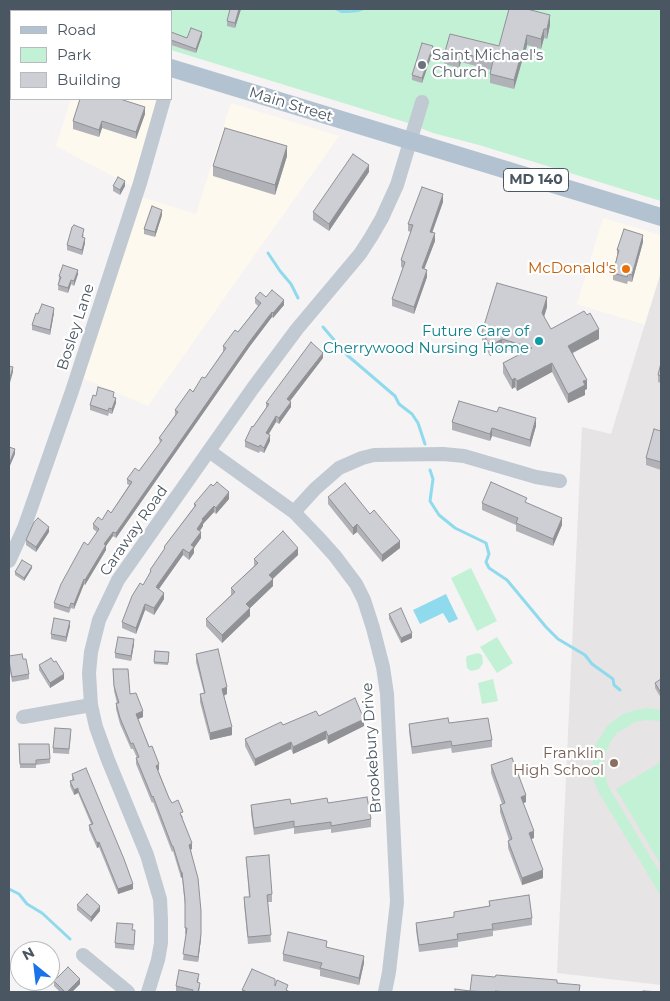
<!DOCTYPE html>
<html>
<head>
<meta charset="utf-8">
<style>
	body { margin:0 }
	#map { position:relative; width:670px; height:1001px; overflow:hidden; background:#f5f3f3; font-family:Montserrat,sans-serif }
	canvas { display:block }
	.frame { position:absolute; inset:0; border:10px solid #4a5661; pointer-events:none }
	.legend { position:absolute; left:10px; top:10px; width:162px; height:90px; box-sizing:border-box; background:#fff; border:1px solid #b7bbc0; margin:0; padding:6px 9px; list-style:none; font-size:15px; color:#4a5661 }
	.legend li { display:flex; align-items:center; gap:10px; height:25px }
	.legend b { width:25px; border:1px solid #b7bbc0 }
	.north { position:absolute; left:10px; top:941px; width:50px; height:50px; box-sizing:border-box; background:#fff; border:1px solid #b7bbc0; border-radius:50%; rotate:331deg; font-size:14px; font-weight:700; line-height:20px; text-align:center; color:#4a5661 }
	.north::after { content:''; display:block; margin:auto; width:18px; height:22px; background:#1a73e8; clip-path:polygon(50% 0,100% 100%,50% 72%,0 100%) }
</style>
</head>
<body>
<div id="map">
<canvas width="670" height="1001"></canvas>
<div class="frame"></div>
<ul class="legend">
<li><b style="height:6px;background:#b3c2d1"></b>Road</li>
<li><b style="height:14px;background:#c3f1d5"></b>Park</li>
<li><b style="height:14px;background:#cdcfd5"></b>Building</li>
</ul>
<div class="north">N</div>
</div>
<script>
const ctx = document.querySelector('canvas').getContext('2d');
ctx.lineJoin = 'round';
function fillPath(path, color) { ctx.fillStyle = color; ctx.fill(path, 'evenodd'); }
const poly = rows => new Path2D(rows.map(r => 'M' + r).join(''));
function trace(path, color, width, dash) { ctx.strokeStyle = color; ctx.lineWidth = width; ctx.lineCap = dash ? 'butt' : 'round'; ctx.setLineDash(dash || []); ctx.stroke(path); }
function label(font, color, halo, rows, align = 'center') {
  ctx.font = font + ' Montserrat,sans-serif'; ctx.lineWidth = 4.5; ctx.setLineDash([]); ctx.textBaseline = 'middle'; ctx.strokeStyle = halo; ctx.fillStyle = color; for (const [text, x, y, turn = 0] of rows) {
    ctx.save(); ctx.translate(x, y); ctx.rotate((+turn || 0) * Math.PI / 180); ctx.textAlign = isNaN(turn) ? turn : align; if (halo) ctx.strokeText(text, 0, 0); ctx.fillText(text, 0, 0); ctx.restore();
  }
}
fillPath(poly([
	[71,99,159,99,133,187,56,146],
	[231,103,339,136,148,406,80,377,138,196,196,214],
	[603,218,661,235,661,272,645,325,577,304]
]), '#fdf9ef');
fillPath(poly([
	[661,272,661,985,557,973,582,427,611,434]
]), '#e6e4e5');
fillPath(poly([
	[121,9,661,9,661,201,479,145,433,133,405,122,171,50,171,11,120,11],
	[471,568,497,621,477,631,451,578],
	[497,637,513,663,497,673,480,647],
	[478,653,482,655,483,663,479,669,471,671,467,668,466,658,467,656],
	[493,679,498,701,482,704,478,683],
	[647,708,661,710,661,721,647,720,635,722,617,733,611,741,606,751,604,760,604,770,608,786,661,875,661,896,598,791,593,778,592,767,596,744,608,725,623,714,635,710],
	[661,762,661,865,616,789]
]), '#c3f1d5');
fillPath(poly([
	[334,9,367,9,358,12,348,13,341,13],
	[446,594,458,619,449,623,443,613,420,624,413,610]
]), '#90daee');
trace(poly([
	[268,253,280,271,291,284,298,298],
	[323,327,347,355,395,396,399,404,412,414,418,423,425,444],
	[430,470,433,479,430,501,439,515,455,528,486,543,489,554,486,562,489,568,507,580,546,627,558,639,585,655,592,664,613,679,614,685,620,690],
	[9,889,19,894,27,904,42,913,70,939]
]), '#90daee', 3);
trace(poly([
	[209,451,294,512,317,536,335,556,356,584,364,600,373,628,383,667,387,694,397,902,389,972,385,992],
	[294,512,315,489,339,468,362,458,374,455,443,454,464,456,536,477,560,481],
	[9,561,24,528,72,391,140,183,164,99],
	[23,717,91,705],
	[83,955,128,992],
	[148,992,158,960,161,943,161,919,160,899,147,855,108,760,96,727,91,705,89,673,91,652,99,620,118,580,253,388,297,329,360,254,371,237,382,218,397,185,422,102]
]), '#c1cad2', 14);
trace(poly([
	[9,17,11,18],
	[171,68,661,217]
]), '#b3c2d1', 18);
fillPath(poly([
	[241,9,235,28,227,26,227,21],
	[550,25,547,39,544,38,541,49,527,45,523,61,522,61,514,89,490,83,490,74,491,70,461,62,459,68,444,64,444,55,499,46],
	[171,32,187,38,202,36,196,53,171,45],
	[433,51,422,83,412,80,412,75],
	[145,114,136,139,102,128,99,137,73,129,73,121],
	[287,156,275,195,213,176,213,166],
	[369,172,329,231,313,220,313,212],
	[113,186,125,186,120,195,113,191],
	[443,202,432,232,435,241,424,268,427,277,414,314,392,306,392,299,403,268,401,267,401,260,411,232,408,231,408,224],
	[162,215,155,237,144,234,144,229],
	[84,234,83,237,85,243,82,255,67,250,67,245],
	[643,242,632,282,628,281,627,284,613,280,613,273,617,256,617,250],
	[78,274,74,286,71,284,68,293,58,290,59,276],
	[266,297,284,305,273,318,272,317,250,346,116,538,113,536,106,546,106,550,85,585,84,584,74,609,71,608,69,613,54,608,54,603,88,545,97,532,93,529,93,524,102,520,111,513,129,485,127,484,127,479,139,471,160,443,159,438,175,415,175,410,205,378,223,352,223,346,238,332,258,306,255,303,255,298],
	[547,307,544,317,551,329,599,339,573,353,587,389,585,390,585,395,568,403,552,372,517,391,515,387,512,389,503,373,503,363,520,354,502,349,490,356,482,342,482,332],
	[54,313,50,335,32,330,32,325,38,314],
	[323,358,290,401,291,407,279,424,276,422,269,434,270,441,264,453,260,451,259,453,245,447,245,441,253,427,266,408,266,403],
	[661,363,661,383,658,382,658,375],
	[96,396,114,397,116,403,112,414,109,413,108,416,90,410,90,405],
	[452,422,536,426,530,447,492,436,490,441,452,430],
	[661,431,661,470,646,465,646,458],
	[328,497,400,548,382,562,357,532,353,535,328,504],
	[229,499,216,514,214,512,203,524,203,526,200,531,201,538,194,548,194,553,189,560,183,555,159,589,164,599,154,615,145,610,136,634,122,628,122,622,150,574,150,570,164,550,164,547,194,507,194,504],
	[482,503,527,503,562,525,553,546,516,531,516,525,482,510],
	[49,532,36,552,26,545,26,540],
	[298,555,273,579,273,586,250,608,250,616,222,643,206,626,206,619,231,595,231,588,254,566,254,559],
	[32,568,24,581,15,575,15,572],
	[389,614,412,638,401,643,389,619],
	[70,626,66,642,51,639,51,634],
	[134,644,131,661,115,658,115,653],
	[155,651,169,652,168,665,154,664],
	[196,654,227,694,224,696,232,735,210,740,200,702,200,694,204,693,196,662],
	[9,656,29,674,29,679,12,682,9,666],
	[54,662,64,679,50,688,39,670,39,665],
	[113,669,130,694,143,717,138,719,159,770,158,770,169,798,172,803,183,817,182,818,192,849,191,850,201,911,201,939,198,962,183,960,186,934,185,934,185,906,182,877,181,878,173,851,172,852,153,802,152,803,136,764,136,758,137,758,133,749,131,749,120,724,116,709,116,703,117,703,114,691],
	[661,679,661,698,655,688,655,683],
	[319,716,364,726,328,744,326,739,293,754,291,749,255,766,245,746,245,739,283,725],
	[449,723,492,740,492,747,452,753,451,748,412,754,409,732,409,724],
	[71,734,69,754,53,753,53,748],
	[19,744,50,759,50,763,36,765,36,768,20,768],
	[491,765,526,802,523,803,534,838,531,839,543,878,522,885,508,848,508,841,509,840,500,812,500,805,502,804,491,773],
	[72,774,133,889,118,894,99,847,97,848,89,830,89,825,91,824,78,793,74,795,70,786,70,781,72,780],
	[328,803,371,819,371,827,331,833,331,829,294,834,294,828,254,835,251,813,251,805],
	[246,857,272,894,272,902,268,902,271,942,248,944,244,904,244,897,249,897],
	[489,901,532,918,532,925,493,931,493,936,458,942,458,947,419,952,416,930,416,923,454,917,454,912,489,906],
	[77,905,100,911,91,922,77,910],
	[133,930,135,935,134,950,115,948,115,943],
	[327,947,364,963,359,985,320,976,320,970,283,961,283,954],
	[199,978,198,982,200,987,199,992,183,992,176,991,176,986],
	[54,981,80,984,72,992,60,992,54,986],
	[557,983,580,992,455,992,470,991]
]), '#b0b2b7');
fillPath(poly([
	[239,9,241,9,235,28,235,23],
	[550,15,550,25,547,39,547,29],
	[544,29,544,38,541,49,541,39],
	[202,32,202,36,196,53,196,49],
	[527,35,527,45,523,61,523,52],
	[433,46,433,51,422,83,422,78],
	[522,51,522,61,514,89,514,80],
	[461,53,461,62,459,68,459,58],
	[145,107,145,114,136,139,136,132],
	[102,121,102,128,99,137,99,130],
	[287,146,287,156,275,195,275,185],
	[369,165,369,172,329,231,329,224],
	[125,181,125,186,120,195,120,190],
	[443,194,443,202,430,239,430,232],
	[162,210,162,215,155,237,155,232],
	[435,233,435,241,422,275,422,268],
	[643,235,643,242,632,282,632,275],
	[85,238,85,243,82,255,82,250],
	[78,270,78,274,74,286,74,281],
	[427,270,427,277,414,314,414,307],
	[71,280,71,284,68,293,68,288],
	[547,297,547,307,542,323,542,313],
	[284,300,284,305,273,318,273,313],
	[54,308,54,313,50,335,50,330],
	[272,312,272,317,250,346,116,538,116,533,250,341],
	[599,329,599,339,568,355,568,346],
	[502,339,502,349,490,356,490,346],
	[323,353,323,358,287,405,287,399],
	[552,363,552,372,517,391,517,381],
	[13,367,13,372,9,386,9,381],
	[515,378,515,387,512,389,512,380],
	[587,380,587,389,585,390,585,395,568,403,568,394,583,381],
	[116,398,116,403,112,414,112,409],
	[291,402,291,407,279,424,279,418],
	[276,416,276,422,266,438,266,433],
	[536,418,536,426,530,447,530,440],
	[492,428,492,436,490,441,490,434],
	[270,435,270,441,264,453,264,448],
	[15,449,15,454,9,468,9,464],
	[229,492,229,499,216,514,216,508],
	[214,506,214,512,203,524,203,526,197,535,197,529,202,519],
	[562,518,562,525,553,546,553,539],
	[357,524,357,532,353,535,353,528],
	[49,527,49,532,36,552,36,547],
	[113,532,113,536,106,546,106,550,85,585,85,580,104,544],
	[201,532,201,538,194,548,194,553,189,560,189,553,191,545],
	[400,541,400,548,382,562,382,555],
	[298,548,298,555,269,582,269,575],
	[183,549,183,555,156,593,156,587],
	[32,566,32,568,24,581,24,578],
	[84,579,84,584,74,609,74,604],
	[273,579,273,586,246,612,246,604],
	[164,593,164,599,154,615,154,608],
	[145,604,145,610,136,634,136,628],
	[250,608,250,616,222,643,222,635],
	[70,621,70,626,66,642,66,637],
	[412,633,412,638,401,643,401,638],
	[134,639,134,644,131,661,131,656],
	[64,674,64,679,50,688,50,683],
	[227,687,227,694,222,696,222,689],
	[143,711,143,717,136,720,136,714],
	[364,719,364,726,328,744,328,736],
	[232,727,232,735,210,740,210,733],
	[326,731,326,739,293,754,293,747],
	[291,742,291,749,255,766,255,759],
	[159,764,159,770,156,771,156,766],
	[78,788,78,793,74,795,74,790],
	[526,795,526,802,521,804,521,797],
	[534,831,534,838,529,840,529,833],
	[99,842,99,847,97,848,97,843],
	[192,843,192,849,189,850,189,845],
	[543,870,543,878,522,885,522,878],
	[181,872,182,872,182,877,181,878],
	[133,884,133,889,118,894,118,889],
	[100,906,100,911,91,922,91,917],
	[201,934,201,939,198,962,198,957],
	[364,956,364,963,359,985,359,978],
	[80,979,80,984,72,992,67,992]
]), '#909195');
const building = poly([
	[230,9,239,9,235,23,227,21,230,9],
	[509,9,527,9,550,15,547,29,544,29,541,39,527,35,523,52,522,51,514,80,490,74,493,61,461,53,459,58,444,55,450,34,499,46,509,9],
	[191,28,202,32,196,49,171,40,171,32,187,38,191,28],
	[422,43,433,46,422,78,412,75,422,43],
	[80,99,120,99,145,107,136,132,102,121,99,130,73,121,80,99],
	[225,128,287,146,275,185,213,166,225,128],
	[353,154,369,165,329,224,313,212,353,154],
	[118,177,125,181,120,190,113,186,118,177],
	[422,187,443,194,430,232,435,233,422,268,427,270,414,307,392,299,405,262,401,260,413,225,408,224,422,187],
	[152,206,162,210,155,232,144,229,152,206],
	[74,225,84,229,82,237,85,238,82,250,67,245,72,227,74,225],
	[624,229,643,235,632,275,628,274,627,277,613,273,619,250,617,250,624,229],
	[63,265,78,270,74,281,71,280,68,288,58,285,61,277,59,276,63,265],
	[497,283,547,297,542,313,551,329,584,311,587,315,590,313,599,329,568,346,587,380,583,381,585,385,568,394,552,363,517,381,515,378,512,380,503,363,532,348,502,339,490,346,482,332,497,283],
	[272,290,284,300,273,313,272,312,250,341,116,533,113,532,104,544,106,545,85,580,84,579,74,604,71,603,69,608,54,603,61,584,84,542,88,545,99,529,93,524,98,517,102,520,108,510,111,513,132,482,127,479,135,468,139,471,162,440,159,438,178,412,175,410,190,389,193,392,202,377,205,378,226,348,223,346,235,330,238,332,261,303,255,298,260,292,266,297,272,290],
	[42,304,54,308,50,330,32,325,36,313,38,314,42,304],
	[311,342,323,353,287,399,291,402,279,418,276,416,266,433,270,435,264,448,260,445,259,447,245,441,252,426,253,427,269,404,266,403,311,342],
	[661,363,661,376,658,375,661,363],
	[9,366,13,367,9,381,9,366],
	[98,387,114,392,113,397,116,398,112,409,109,408,108,411,90,405,93,395,96,396,98,387],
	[459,401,497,412,499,407,536,418,530,440,492,428,490,434,452,422,459,401],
	[654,429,661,431,661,462,646,458,654,429],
	[9,447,15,449,9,464,9,447],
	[217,482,229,492,216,508,214,506,202,519,203,520,197,529,201,532,191,545,194,547,189,553,183,549,156,587,164,593,154,608,145,604,136,628,122,622,132,596,140,583,143,585,151,571,150,570,165,548,164,547,196,505,194,504,211,484,213,486,217,482],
	[491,482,527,498,525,502,562,518,553,539,516,523,518,518,482,503,491,482],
	[345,483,370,514,374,510,400,541,382,555,357,524,353,528,328,497,345,483],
	[38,518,49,527,36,547,26,540,34,522,38,518],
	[283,531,298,548,269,575,273,579,246,604,250,608,222,635,206,619,235,592,231,588,258,563,254,559,283,531],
	[22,560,32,566,24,578,15,572,22,560],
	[401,608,412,633,401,638,389,614,401,608],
	[54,618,70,621,66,637,51,634,54,618],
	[118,637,134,639,131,656,115,653,118,637],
	[218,649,227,687,222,689,232,727,210,733,200,694,205,693,196,654,218,649],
	[155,651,169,652,168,663,154,662,155,651],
	[22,654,23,659,26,659,29,674,12,677,9,661,9,656,22,654],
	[51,658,54,662,56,661,64,674,50,683,39,665,51,658],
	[113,669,128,669,130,694,136,693,143,711,136,714,149,747,152,746,159,764,156,766,169,798,172,803,178,800,183,812,180,813,192,843,189,845,198,878,201,911,201,934,198,957,183,954,187,928,185,928,185,900,182,872,181,872,173,846,172,846,153,796,152,797,136,758,139,757,133,743,131,744,120,718,116,703,119,703,114,686,113,669],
	[661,679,661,693,655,683,661,679],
	[355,698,364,719,328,736,326,731,293,747,291,742,255,759,245,739,281,722,283,725,316,711,319,716,355,698],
	[448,718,449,723,488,718,492,740,452,746,451,741,412,747,409,724,448,718],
	[55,728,71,729,69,749,53,748,55,728],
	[19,744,49,744,50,759,36,760,36,764,20,764,19,744],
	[512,758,526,795,521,797,534,831,529,833,543,870,522,878,508,841,512,839,500,805,505,803,491,765,512,758],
	[86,768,124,859,133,884,118,889,99,842,97,843,89,825,93,824,78,790,78,788,74,790,70,781,74,780,72,774,86,768],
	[367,797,371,819,331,826,331,822,294,827,294,821,254,828,251,805,290,799,291,804,327,798,328,803,367,797],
	[269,855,272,894,267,895,271,935,248,937,244,897,250,897,246,857,269,855],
	[87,894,100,906,91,917,77,905,87,894],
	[529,895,532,918,492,924,493,929,457,934,458,939,419,945,416,923,454,917,454,912,490,906,489,901,529,895],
	[117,923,133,924,132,930,135,930,134,945,115,943,117,923],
	[288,932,327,941,326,947,364,956,359,978,320,968,322,963,283,954,288,932],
	[68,967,80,979,67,992,65,992,54,981,68,967],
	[252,969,275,979,275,986,277,980,288,985,286,990,290,992,248,992,242,990,252,969],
	[179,970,199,974,197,982,200,983,198,992,192,992,193,990,176,986,179,970],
	[472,975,495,977,496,975,557,980,557,983,580,985,579,992,506,992,495,991,495,992,489,992,470,991,472,975],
	[455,989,470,991,470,992,455,992,455,989],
	[643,991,661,992,642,992,643,991]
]);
fillPath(building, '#cdcfd5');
trace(building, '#909195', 1);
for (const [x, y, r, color] of [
	[422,65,5,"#6b7280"],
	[626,269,5,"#e8710a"],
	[539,341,5,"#0f9aa8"],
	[614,763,5,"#8d6e63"]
]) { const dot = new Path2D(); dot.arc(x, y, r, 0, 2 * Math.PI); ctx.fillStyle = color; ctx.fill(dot); trace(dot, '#fff', 2); }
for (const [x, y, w] of [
	[536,180,65]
]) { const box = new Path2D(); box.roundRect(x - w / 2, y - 11.5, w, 23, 4); ctx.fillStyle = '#fff'; ctx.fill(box); trace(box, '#4a5661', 1); }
label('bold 14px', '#4a5661', null, [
	["MD 140",536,180]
]);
label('15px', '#5b616d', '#fff', [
	["Saint Michael's",432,56],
	["Church",432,73]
], 'left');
label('15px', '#4a5661', '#fff', [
	["Main Street",291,105,17],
	["Bosley Lane",76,327,-72],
	["Caraway Road",134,531,-55],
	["Brookebury Drive",372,748,-94]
]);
label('15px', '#c56008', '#fff', [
	["McDonald's",616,269]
], 'right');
label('15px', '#0d838f', '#fff', [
	["Future Care of",529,332],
	["Cherrywood Nursing Home",529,349]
], 'right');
label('15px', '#785e54', '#fff', [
	["Franklin",604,754],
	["High School",604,771]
], 'right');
</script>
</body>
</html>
